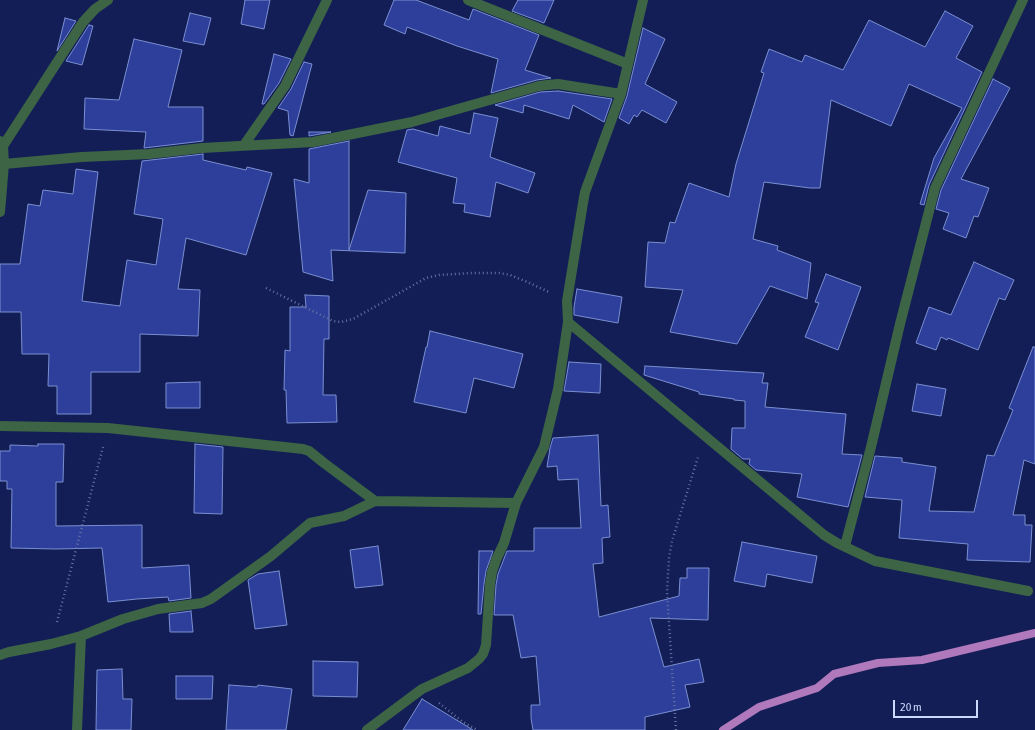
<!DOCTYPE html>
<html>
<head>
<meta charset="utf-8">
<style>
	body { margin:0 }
	#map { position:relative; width:1035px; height:730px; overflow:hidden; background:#131e56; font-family:"Asap Condensed",sans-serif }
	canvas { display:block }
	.scale { position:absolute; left:893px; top:700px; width:85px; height:18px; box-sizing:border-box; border:2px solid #cbd8fb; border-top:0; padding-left:5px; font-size:12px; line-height:14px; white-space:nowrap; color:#cbd8fb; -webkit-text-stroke:3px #131e56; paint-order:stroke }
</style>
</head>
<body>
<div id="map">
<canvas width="1035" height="730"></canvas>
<div class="scale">20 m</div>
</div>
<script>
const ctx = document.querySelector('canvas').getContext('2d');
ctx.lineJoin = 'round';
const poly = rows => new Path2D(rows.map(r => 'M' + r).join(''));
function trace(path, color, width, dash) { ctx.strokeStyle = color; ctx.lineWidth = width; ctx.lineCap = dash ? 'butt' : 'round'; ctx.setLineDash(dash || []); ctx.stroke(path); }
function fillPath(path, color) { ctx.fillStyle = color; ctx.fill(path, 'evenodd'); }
trace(poly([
	[723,730,759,707,817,688,834,674,878,663,922,660,1035,633]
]), '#b079bb', 8);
const building = poly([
	[245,0,270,0,264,29,241,24,245,0],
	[394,0,416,0,469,20,473,9,539,35,525,70,551,78,537,80,491,93,498,59,457,46,407,27,405,34,384,25,394,0],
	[518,0,554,0,544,23,512,11,518,0],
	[945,11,973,26,956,58,982,72,929,185,924,205,920,204,934,158,962,108,909,84,891,126,831,100,820,188,810,188,764,182,753,239,778,246,777,250,811,263,807,299,770,286,737,344,670,332,683,290,645,287,648,242,665,243,670,222,675,223,689,183,729,197,736,164,764,73,761,72,769,49,802,62,805,55,843,70,869,20,925,47,945,11],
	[190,13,211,18,204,45,183,41,190,13],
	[65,18,76,21,57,51,65,18],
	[89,25,93,26,82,65,66,61,89,25],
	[643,28,665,39,645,84,677,102,666,123,642,110,637,117,634,115,629,124,619,118,627,96,643,28],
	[134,39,182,50,168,107,203,107,203,141,144,148,146,132,84,129,85,98,119,100,134,39],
	[274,54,291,59,279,83,264,104,262,104,274,54],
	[304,62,312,64,293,136,290,135,288,111,278,108,291,89,304,62],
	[993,79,1010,88,961,179,989,188,978,217,974,216,966,238,943,229,949,213,936,209,941,190,993,79],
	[558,91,612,99,604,122,573,105,569,119,524,105,523,113,495,105,540,92,558,91],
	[474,113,498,118,490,157,535,173,528,193,496,182,490,217,464,212,465,204,453,203,457,178,398,162,407,130,413,129,438,136,440,126,470,134,474,113],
	[309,132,331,132,309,136,309,132],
	[349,141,349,250,368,190,406,193,405,253,331,250,333,281,303,272,294,179,309,183,309,149,349,141],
	[203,154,203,160,246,170,247,167,272,173,246,255,186,238,178,289,200,290,198,336,140,334,140,372,91,372,91,414,57,414,57,386,48,386,49,354,22,354,21,312,0,312,0,264,20,264,28,204,40,206,43,190,73,194,76,169,98,172,82,301,120,306,127,260,156,265,163,219,134,214,142,161,203,154],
	[974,262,1014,280,1005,300,999,298,978,350,948,338,947,340,941,337,936,350,916,343,929,307,951,315,974,262],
	[826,274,861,287,838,350,805,337,819,303,815,302,826,274],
	[577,289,622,297,618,323,574,315,574,307,577,289],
	[305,295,329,296,329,339,324,339,323,395,336,395,337,422,287,423,286,390,284,390,285,350,290,351,290,307,306,307,305,295],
	[430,331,523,354,514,388,474,378,466,413,414,402,426,347,427,347,430,331],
	[1033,347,1035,347,1035,464,1024,460,1013,515,1025,515,1025,525,1032,525,1030,562,967,560,968,544,899,538,902,500,865,497,875,456,902,458,902,462,936,467,929,511,974,512,987,455,994,456,1013,410,1009,408,1033,347],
	[569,362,601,364,600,393,564,391,569,362],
	[645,366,764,373,762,383,768,383,765,407,846,414,842,454,862,455,848,507,797,497,802,474,756,470,749,464,750,459,743,459,731,449,732,428,745,428,745,401,734,400,734,399,699,394,699,392,644,375,645,366],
	[200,382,200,408,166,408,166,383,200,382],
	[917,384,946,389,941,416,912,411,917,384],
	[598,435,601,506,608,505,610,537,602,538,603,563,593,564,599,617,679,596,680,578,687,578,687,568,709,568,708,620,650,618,664,667,699,659,704,682,685,685,690,707,645,717,645,730,533,730,531,718,531,705,540,705,536,656,521,658,513,615,494,615,496,585,498,574,507,551,534,551,534,528,581,528,578,479,558,480,557,466,547,467,550,448,553,438,598,435],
	[38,444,64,444,63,482,56,482,56,526,142,525,142,568,189,565,191,598,169,601,168,597,137,599,108,602,102,548,55,549,11,548,12,489,7,489,7,481,0,481,0,451,10,451,10,445,38,446,38,444],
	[195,444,223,447,222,514,194,513,195,444],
	[742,542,817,556,812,583,767,574,765,587,734,581,742,542],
	[378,546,383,585,355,588,350,550,378,546],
	[479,551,493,551,486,571,484,584,481,614,478,614,479,551],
	[279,571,287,625,255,629,248,580,258,574,279,571],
	[191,611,193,632,170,632,169,614,191,611],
	[313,661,358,662,357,697,313,696,313,661],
	[122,669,123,699,132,699,131,730,96,730,97,670,122,669],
	[176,676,213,676,212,699,176,699,176,676],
	[229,685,257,687,258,685,292,689,286,730,226,730,229,685],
	[422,699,473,730,403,730,422,699]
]);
fillPath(building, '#2e3f9b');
trace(building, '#7a8fd1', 1);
trace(poly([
	[266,288,333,321,341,322,353,319,426,278,439,275,472,273,499,273,510,275,525,281,549,292],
	[57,622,103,447],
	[439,703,463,722,477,730],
	[676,730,667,592,669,558,672,541,698,457]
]), '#6672a0', 2.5, [1, 3]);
trace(poly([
	[468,0,628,64],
	[0,141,3,146,4,164,0,212],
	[244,145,285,86,327,0],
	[3,146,83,22,95,9,108,0],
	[4,164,82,157,149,154,202,148,313,142,412,122,539,86,547,85,558,84,621,94],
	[568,322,824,535,837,543,875,561,1028,591],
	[0,426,108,428,303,449,309,451,324,463,375,501],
	[845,546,871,447,900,324,935,188,973,107,1023,0],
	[0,655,9,652,51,644,81,636,123,619,158,609,202,603,211,599,271,556,310,523,344,516,375,501,516,503,544,447,558,389,568,322,567,301,583,203,585,192,621,94,643,0],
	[77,730,81,636],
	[367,730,422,689,468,668,479,659,483,654,486,645,490,584,492,572,496,560,504,543,516,503]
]), '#3d6445', 10);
</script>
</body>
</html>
